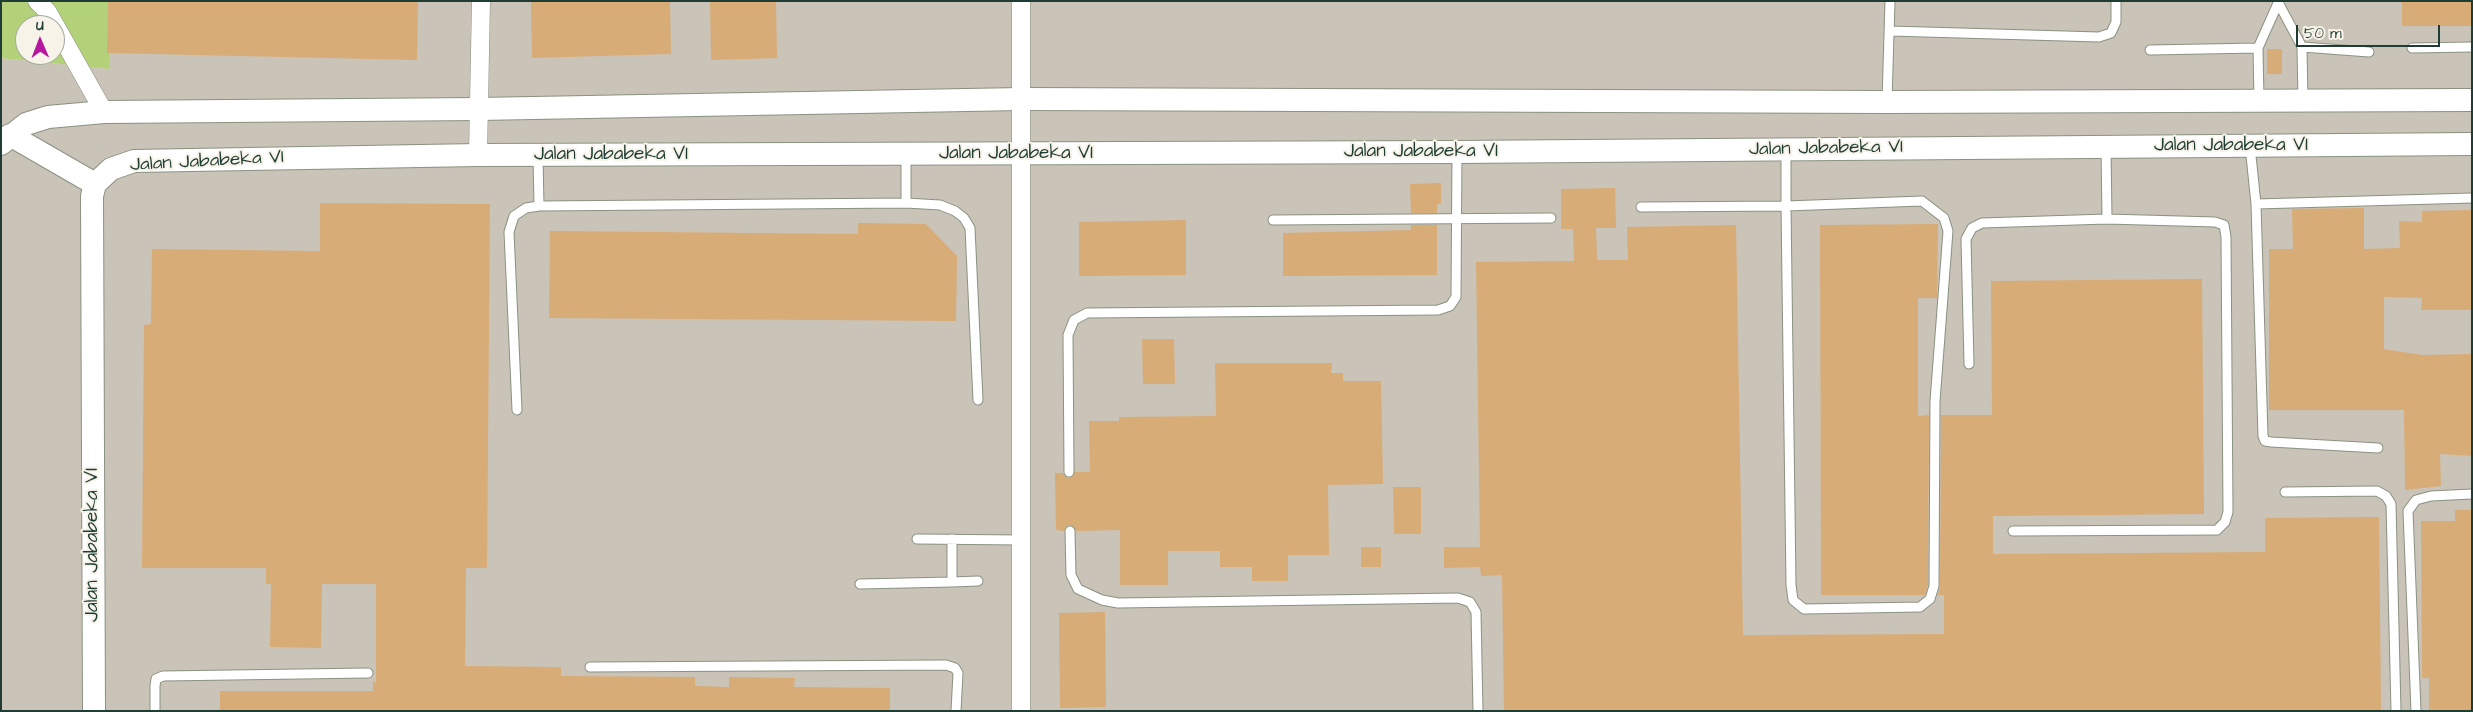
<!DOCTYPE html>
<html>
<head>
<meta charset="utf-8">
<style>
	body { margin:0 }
	#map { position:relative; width:2473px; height:712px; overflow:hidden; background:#f5e6d1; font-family:"Architects Daughter",sans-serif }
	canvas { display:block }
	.frame { position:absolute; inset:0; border:2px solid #1f3d34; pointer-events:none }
	.north { position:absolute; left:15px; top:15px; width:50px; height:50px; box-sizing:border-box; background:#f7f3e8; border:1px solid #a1aaa0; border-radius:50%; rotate:359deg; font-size:14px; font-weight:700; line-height:20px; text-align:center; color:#1f3d34 }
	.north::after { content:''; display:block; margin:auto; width:18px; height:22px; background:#b5179e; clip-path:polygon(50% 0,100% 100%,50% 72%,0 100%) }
	.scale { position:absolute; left:2296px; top:25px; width:144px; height:22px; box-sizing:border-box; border:2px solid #1f3d34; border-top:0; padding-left:6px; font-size:15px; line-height:18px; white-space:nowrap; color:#1f3d34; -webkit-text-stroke:4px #f7f3e8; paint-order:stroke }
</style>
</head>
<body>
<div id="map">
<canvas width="2473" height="712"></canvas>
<div class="frame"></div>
<div class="north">U</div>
<div class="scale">50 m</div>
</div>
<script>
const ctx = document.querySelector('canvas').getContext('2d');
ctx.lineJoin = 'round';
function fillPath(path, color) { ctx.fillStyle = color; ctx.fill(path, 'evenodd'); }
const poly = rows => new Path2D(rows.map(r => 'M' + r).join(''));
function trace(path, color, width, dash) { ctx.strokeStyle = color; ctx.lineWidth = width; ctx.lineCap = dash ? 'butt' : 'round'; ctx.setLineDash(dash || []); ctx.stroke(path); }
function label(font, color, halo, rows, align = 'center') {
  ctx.font = font + ' "Architects Daughter",sans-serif'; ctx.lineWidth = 4; ctx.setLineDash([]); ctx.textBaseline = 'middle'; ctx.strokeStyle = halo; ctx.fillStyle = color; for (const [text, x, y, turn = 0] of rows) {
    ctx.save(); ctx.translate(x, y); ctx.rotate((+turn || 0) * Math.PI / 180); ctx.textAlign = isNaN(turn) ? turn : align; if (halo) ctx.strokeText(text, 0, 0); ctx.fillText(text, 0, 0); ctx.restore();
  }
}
fillPath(poly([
	[109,1,2472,1,2472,711,1,711,1,58,110,69]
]), '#cac3b8');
fillPath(poly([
	[1,1,109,1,110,69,1,58],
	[25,25,55,25,55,55,25,55]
]), '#b2d179');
fillPath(poly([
	[108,1,418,1,417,60,107,53],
	[531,1,670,1,671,54,532,58],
	[710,1,776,1,777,58,711,60],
	[2402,1,2472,1,2472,26,2402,26],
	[2267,49,2282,49,2282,74,2267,74],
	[1441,183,1441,204,1437,204,1437,213,1411,213,1410,184],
	[1615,188,1616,228,1596,228,1597,260,1628,260,1627,227,1736,225,1743,635,1944,634,1944,595,1938,595,1940,586,1941,415,1992,415,1991,281,2202,279,2204,514,1993,516,1993,554,2265,552,2265,518,2379,517,2381,711,1504,711,1502,575,1481,576,1480,567,1444,568,1444,547,1480,547,1476,262,1574,261,1573,229,1561,229,1561,189],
	[320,203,490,204,487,568,466,568,465,666,561,667,561,676,695,677,695,686,729,687,729,677,795,678,794,687,890,688,890,711,220,711,220,691,373,691,373,682,376,682,376,584,322,584,321,648,270,647,271,584,266,584,266,568,142,568,144,325,151,324,152,249,320,251],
	[2364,208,2364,249,2400,248,2399,221,2422,222,2422,211,2472,210,2472,310,2421,310,2422,298,2384,297,2384,349,2422,355,2472,354,2472,456,2440,454,2441,486,2405,490,2404,410,2269,410,2269,249,2293,249,2292,209],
	[1186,220,1186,275,1079,276,1079,222],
	[858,223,926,224,957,256,956,321,549,318,550,231,858,234],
	[1938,224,1937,298,1918,298,1918,416,1929,415,1928,585,1925,595,1821,595,1820,225],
	[1411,225,1437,225,1437,275,1283,276,1283,233,1411,230],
	[1142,339,1174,339,1175,384,1143,384],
	[1215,363,1332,363,1331,373,1343,373,1343,381,1381,381,1383,484,1328,485,1329,555,1288,555,1288,581,1252,581,1252,567,1220,567,1220,551,1168,551,1168,585,1120,585,1120,530,1076,531,1070,525,1066,526,1064,531,1056,530,1055,473,1063,473,1066,477,1070,478,1075,472,1090,472,1089,421,1119,421,1119,417,1216,416],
	[1393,487,1421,487,1421,534,1394,534],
	[2455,510,2472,510,2472,711,2429,711,2429,678,2422,678,2421,521,2455,521],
	[1361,547,1381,547,1381,567,1361,567],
	[1105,612,1106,707,1060,708,1059,613]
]), '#d8ac77');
const service = poly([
	[2279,4,2302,47,2303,100],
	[1890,31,2099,37,2111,33,2116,22,2116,1],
	[2302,47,2369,52],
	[2412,48,2472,47],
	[2150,50,2258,48],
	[2259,100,2258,48,2279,1],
	[1887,101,1890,1],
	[2250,146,2256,204,2263,436,2265,441,2271,442,2378,448],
	[2106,147,2107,219],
	[906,154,906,203],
	[538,156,539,206],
	[2256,204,2472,198],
	[1641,207,1786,206,1922,201,1944,218,1948,231,1935,401,1934,586,1930,599,1920,607,1804,609,1793,600,1791,585,1786,206,1786,150],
	[1273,220,1551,218],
	[1969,364,1966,239,1972,228,1982,223,2107,219,2215,222,2224,225,2226,237,2228,512,2225,522,2217,530,2013,531],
	[517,410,509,232,514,216,526,208,539,206,906,203,940,205,955,211,964,218,970,228,978,400],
	[1069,472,1068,335,1074,320,1087,313,1438,310,1450,306,1456,297,1457,152],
	[2285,492,2377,491,2386,496,2391,504,2396,711],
	[1070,531,1071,575,1078,589,1102,600,1118,603,1458,598,1470,602,1476,612,1478,711],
	[917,539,1021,540],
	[952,582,978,581],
	[860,584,952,582,952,539],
	[590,667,946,665,955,668,958,673,956,711],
	[155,711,155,686,156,679,163,676,368,673],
	[2416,711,2408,511,2416,500,2431,496,2472,494]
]);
const minor = poly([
	[37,1,47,11,55,25],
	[1021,1,1021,711],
	[55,25,104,112],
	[478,155,481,1]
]);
const tertiary = poly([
	[10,135,95,184],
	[1,144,26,124,48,117,104,112,479,109,1021,99,1887,102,2472,100],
	[94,711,92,196,95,184,111,169,134,161,478,155,1457,152,2472,144]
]);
trace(service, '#8a9282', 11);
trace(minor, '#8a9282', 19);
trace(tertiary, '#8a9282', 24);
trace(service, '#fff', 9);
trace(minor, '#fff', 18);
trace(tertiary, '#fff', 22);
label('19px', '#1f3d34', '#f7f3e8', [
	["Jalan Jababeka VI",2231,146],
	["Jalan Jababeka VI",1826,149,-1],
	["Jalan Jababeka VI",1421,152],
	["Jalan Jababeka VI",1016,154],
	["Jalan Jababeka VI",611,155],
	["Jalan Jababeka VI",207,162,-3],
	["Jalan Jababeka VI",93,545,-90]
]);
</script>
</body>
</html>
